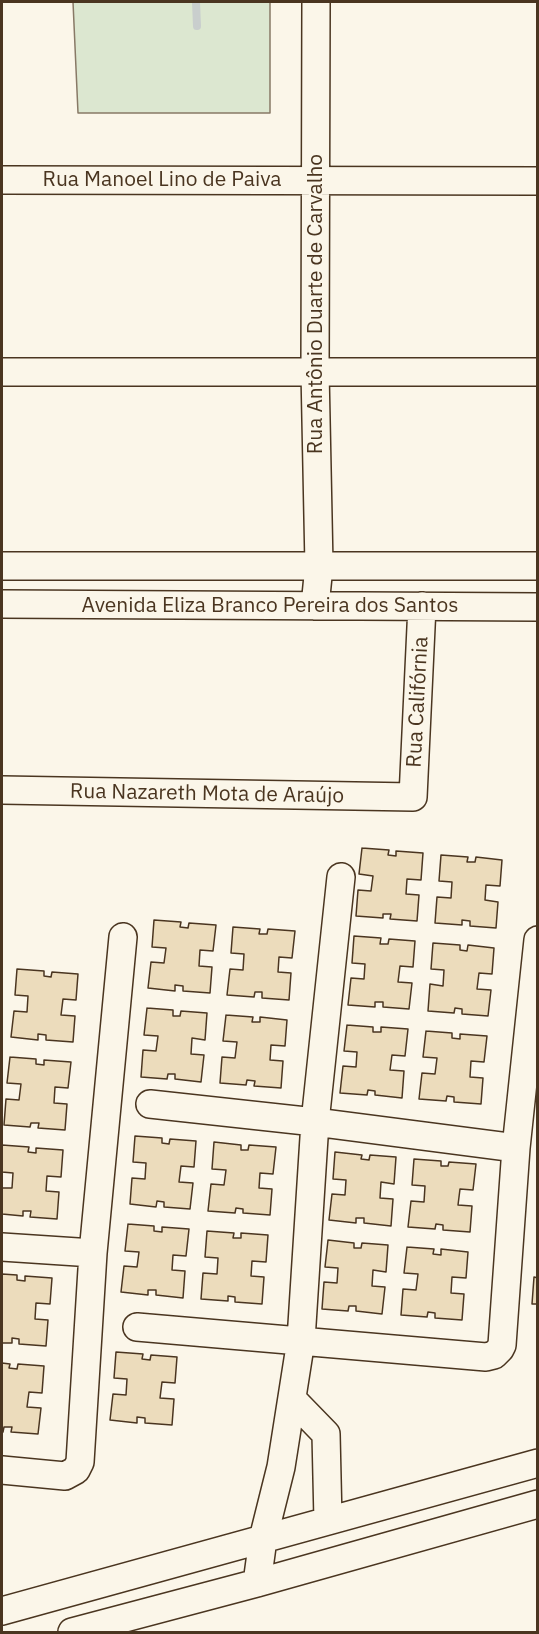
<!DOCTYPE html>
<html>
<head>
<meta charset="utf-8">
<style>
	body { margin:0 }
	#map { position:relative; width:539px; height:1634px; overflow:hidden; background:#fbf6e9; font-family:"IBM Plex Sans",sans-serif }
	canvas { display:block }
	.frame { position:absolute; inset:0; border:3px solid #4a3520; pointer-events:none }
</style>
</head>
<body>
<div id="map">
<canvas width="539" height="1634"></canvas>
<div class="frame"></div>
</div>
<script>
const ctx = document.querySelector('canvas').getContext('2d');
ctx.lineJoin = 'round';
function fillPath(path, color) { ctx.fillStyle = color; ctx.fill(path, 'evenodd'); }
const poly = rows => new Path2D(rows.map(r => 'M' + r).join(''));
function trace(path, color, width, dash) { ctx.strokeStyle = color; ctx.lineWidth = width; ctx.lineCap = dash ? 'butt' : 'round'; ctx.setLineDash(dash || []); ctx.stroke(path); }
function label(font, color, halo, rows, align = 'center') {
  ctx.font = font + ' "IBM Plex Sans",sans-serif'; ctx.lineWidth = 4.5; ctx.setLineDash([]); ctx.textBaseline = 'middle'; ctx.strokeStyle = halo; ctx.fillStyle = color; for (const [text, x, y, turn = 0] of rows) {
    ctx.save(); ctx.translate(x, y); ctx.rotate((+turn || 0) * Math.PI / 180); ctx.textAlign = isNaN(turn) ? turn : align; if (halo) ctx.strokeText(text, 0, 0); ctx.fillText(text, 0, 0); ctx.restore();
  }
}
const green = poly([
	[73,2,270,2,270,113,78,113,73,2]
]);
fillPath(green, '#dce7d0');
trace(green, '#887966', 1.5);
trace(poly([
	[196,2,197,26]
]), '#c9cecd', 8);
const building = poly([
	[362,848,389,850,388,855,396,856,396,851,423,853,421,880,407,879,406,894,419,895,417,921,390,919,391,914,383,914,383,918,356,916,358,890,371,891,373,876,359,874,362,848],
	[441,855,468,857,467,862,475,862,476,857,502,860,500,886,486,885,485,900,498,902,496,928,470,926,470,921,462,920,462,925,435,923,437,897,451,898,452,882,439,881,441,855],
	[154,920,181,922,180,927,188,928,189,923,216,925,213,951,200,950,199,966,212,967,210,993,183,991,183,986,175,985,175,991,148,988,151,962,164,963,166,948,152,947,154,920],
	[233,927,260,929,259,934,267,934,268,929,295,931,292,958,279,957,278,972,291,973,289,1000,262,998,262,992,255,992,254,997,227,995,230,969,243,970,244,954,231,953,233,927],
	[354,936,381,938,380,944,388,944,389,939,415,941,413,967,400,966,398,982,412,983,409,1009,383,1007,383,1002,375,1002,375,1007,348,1005,351,978,364,979,365,964,352,963,354,936],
	[433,943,460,945,460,950,467,951,468,945,494,948,492,974,479,973,477,989,491,990,488,1016,462,1014,462,1009,455,1008,454,1013,428,1011,430,984,443,986,444,970,431,969,433,943],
	[17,969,44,971,44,976,51,977,52,972,78,974,76,1000,63,999,61,1015,75,1016,73,1042,46,1040,46,1035,38,1034,38,1040,11,1037,14,1011,27,1012,28,996,15,995,17,969],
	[147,1008,173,1010,173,1016,180,1016,181,1011,207,1013,205,1040,192,1038,191,1054,204,1055,201,1082,175,1079,175,1074,168,1074,167,1079,141,1077,143,1050,156,1051,158,1036,144,1035,147,1008],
	[226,1015,253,1017,252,1022,260,1022,260,1017,287,1020,285,1046,271,1045,270,1060,283,1061,281,1088,254,1086,255,1081,247,1080,246,1085,220,1083,222,1057,235,1058,237,1042,223,1041,226,1015],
	[347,1025,373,1027,373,1032,381,1032,381,1027,408,1029,405,1056,392,1055,390,1070,404,1071,402,1098,375,1095,375,1091,368,1090,367,1095,340,1093,343,1066,356,1067,357,1052,344,1051,347,1025],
	[426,1031,452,1033,452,1038,460,1039,460,1034,487,1036,484,1062,471,1061,470,1077,483,1078,481,1104,454,1102,454,1097,447,1096,446,1101,419,1099,422,1073,435,1074,437,1058,423,1057,426,1031],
	[10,1057,36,1059,36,1064,44,1065,44,1060,71,1062,68,1088,55,1087,54,1103,67,1104,65,1130,38,1128,39,1123,31,1123,30,1127,4,1125,6,1099,19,1100,21,1084,7,1083,10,1057],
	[135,1136,162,1138,162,1143,169,1144,170,1139,196,1141,194,1167,181,1166,179,1182,193,1183,190,1209,164,1207,164,1202,157,1201,156,1207,130,1204,132,1178,145,1179,146,1163,133,1162,135,1136],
	[214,1142,241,1145,241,1150,248,1150,249,1145,276,1147,273,1174,260,1173,259,1188,272,1189,270,1215,243,1213,243,1209,236,1208,235,1213,208,1211,211,1184,224,1185,226,1170,212,1169,214,1142],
	[2,1145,29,1147,28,1152,36,1153,36,1148,63,1150,61,1177,47,1176,46,1191,59,1192,57,1219,30,1217,31,1211,23,1211,23,1216,2,1214,2,1188,12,1188,13,1173,2,1172,2,1145],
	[335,1152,362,1155,361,1159,369,1160,370,1155,396,1157,394,1184,381,1182,380,1198,393,1199,391,1226,364,1223,364,1218,356,1218,356,1223,329,1220,332,1194,345,1195,346,1180,333,1179,335,1152],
	[414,1159,441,1161,441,1166,448,1166,449,1162,476,1164,473,1190,460,1189,458,1205,472,1206,470,1232,443,1230,443,1225,436,1224,435,1229,408,1227,411,1201,424,1202,425,1186,412,1185,414,1159],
	[128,1224,154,1226,154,1231,162,1232,162,1227,189,1229,186,1256,173,1255,172,1270,185,1271,183,1298,156,1295,156,1290,148,1290,148,1295,121,1292,124,1266,137,1267,139,1252,125,1251,128,1224],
	[207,1231,234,1233,233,1238,241,1238,241,1233,268,1235,266,1262,252,1261,251,1276,264,1277,262,1304,235,1302,235,1297,228,1296,228,1301,201,1299,203,1273,217,1274,218,1258,205,1257,207,1231],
	[328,1240,354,1243,354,1248,361,1248,362,1243,388,1245,386,1272,373,1270,372,1286,385,1287,382,1314,356,1311,356,1306,349,1306,348,1311,322,1309,324,1282,337,1283,338,1268,325,1267,328,1240],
	[407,1247,434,1249,433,1254,441,1255,441,1249,468,1252,466,1278,452,1277,451,1293,464,1294,462,1320,435,1318,435,1313,428,1312,427,1317,401,1315,403,1289,416,1290,418,1274,404,1273,407,1247],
	[2,1274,17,1275,17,1280,25,1281,25,1276,52,1278,50,1304,36,1303,35,1319,48,1320,46,1346,19,1344,19,1339,12,1338,12,1343,2,1343,2,1274],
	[534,1277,538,1278,538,1304,532,1304,534,1277],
	[116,1352,143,1354,142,1359,150,1360,151,1355,177,1357,175,1383,162,1382,160,1398,174,1399,172,1425,145,1423,145,1418,137,1417,137,1423,110,1420,113,1394,126,1395,127,1379,114,1378,116,1352],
	[2,1363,10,1364,9,1368,17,1369,18,1364,44,1366,42,1393,29,1392,27,1407,41,1408,38,1434,11,1432,12,1427,4,1427,3,1432,2,1432,2,1363]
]);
fillPath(building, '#ecdcbc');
trace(building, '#4a3520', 1.5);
const minor = poly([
	[2,180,538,181],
	[2,372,538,372],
	[2,566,538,566],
	[2,604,538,607],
	[315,606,319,566,315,371,316,2],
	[2,790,413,797,422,606],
	[150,1104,315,1122,516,1148],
	[2,1247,93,1253],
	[137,1327,486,1357,494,1355,500,1349,502,1345,516,1148,538,940],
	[292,1399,326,1434,328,1521],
	[2,1470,65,1476,76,1470,80,1462,93,1253,123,937],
	[257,1583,263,1539,281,1467,301,1340,315,1122,341,877],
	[2,1611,538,1463],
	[72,1632,257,1583,538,1504]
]);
trace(minor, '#4a3520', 30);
trace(minor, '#fbf6e9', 27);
label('21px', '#4a3520', '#fbf6e9', [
	["Rua Manoel Lino de Paiva",162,180],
	["Rua Antônio Duarte de Carvalho",316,304,-90],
	["Avenida Eliza Branco Pereira dos Santos",270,606],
	["Rua Califórnia",418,702,-87],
	["Rua Nazareth Mota de Araújo",207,794,1]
]);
</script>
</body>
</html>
